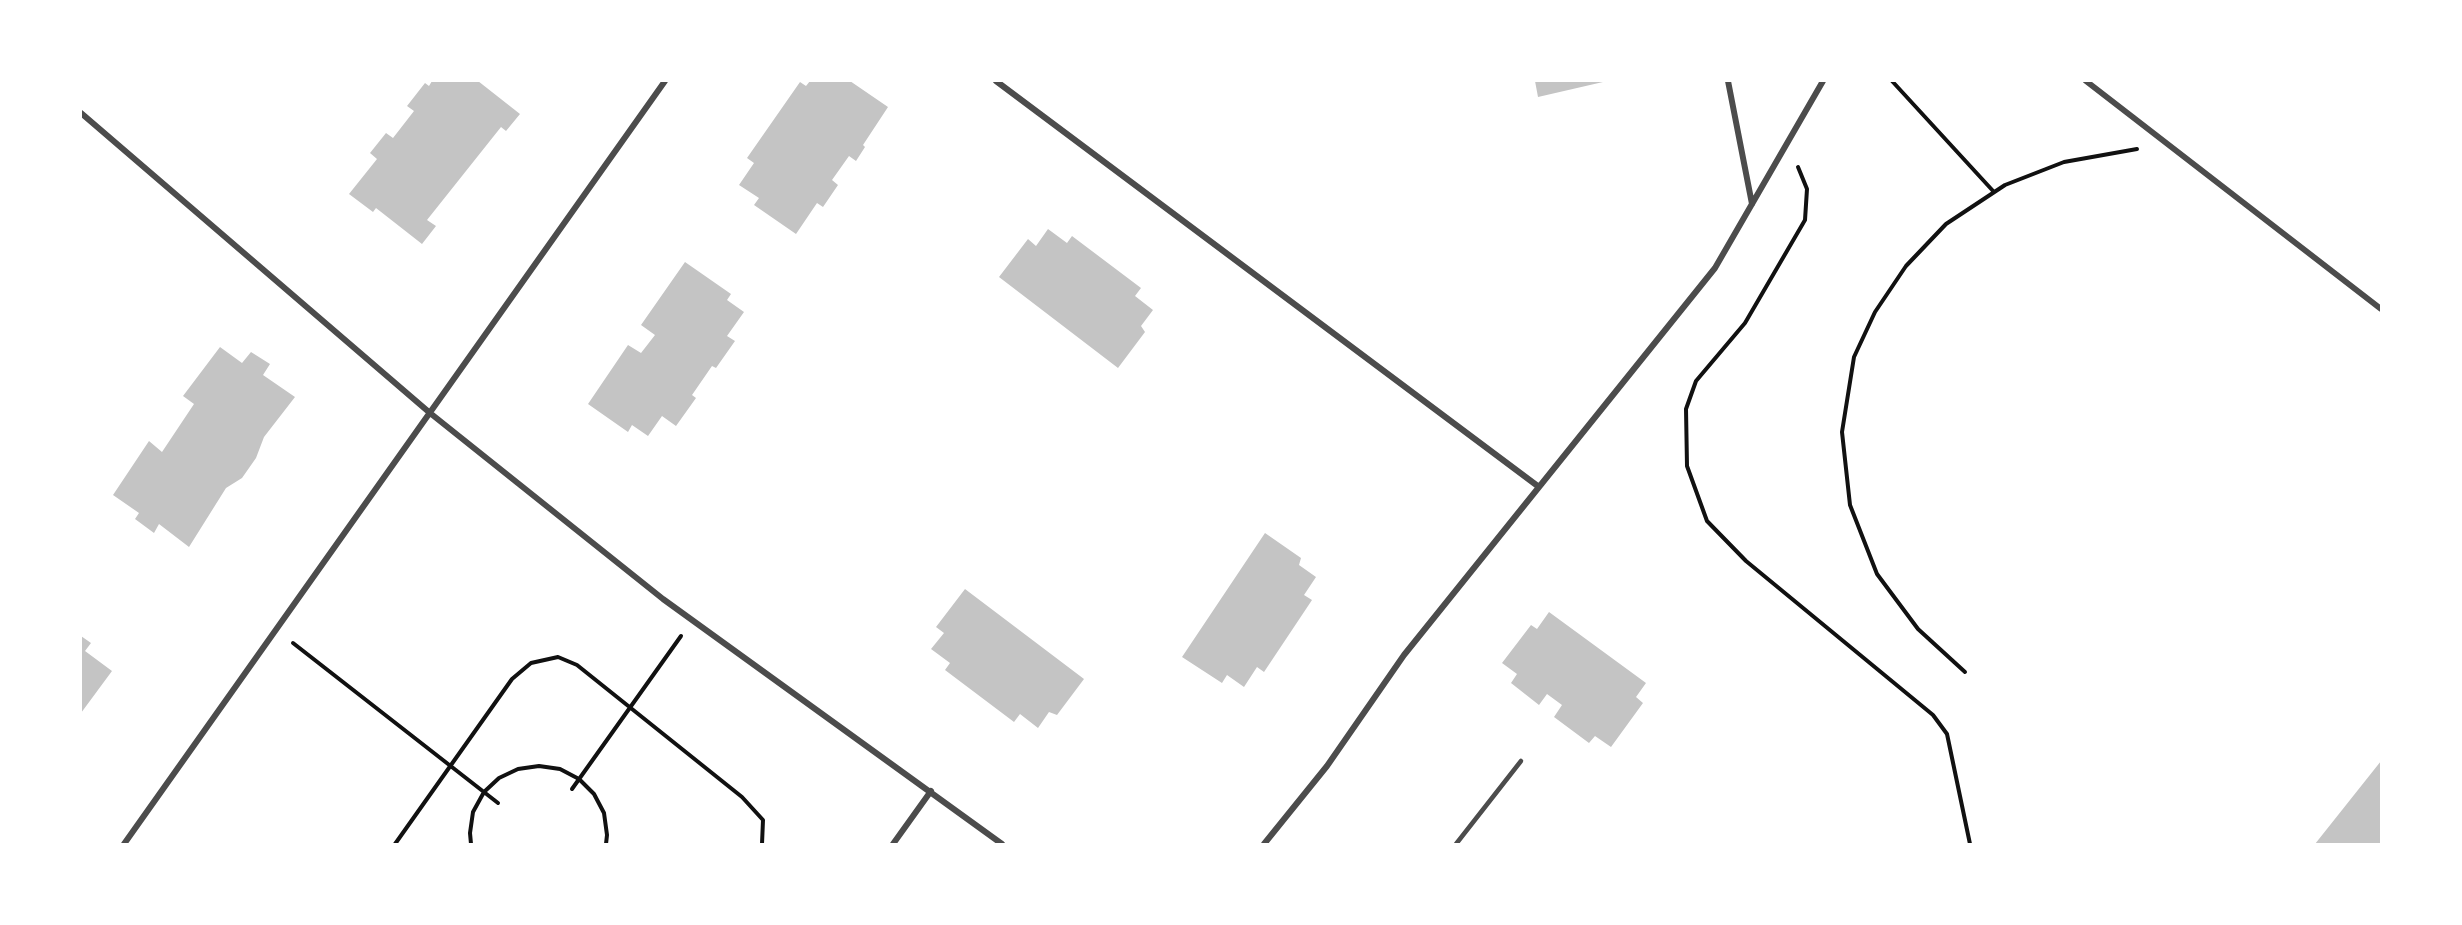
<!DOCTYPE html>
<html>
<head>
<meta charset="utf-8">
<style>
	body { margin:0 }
	#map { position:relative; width:2462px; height:925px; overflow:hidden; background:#fff; font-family:Inter,sans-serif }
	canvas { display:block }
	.frame { position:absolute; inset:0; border:82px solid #fff; pointer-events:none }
</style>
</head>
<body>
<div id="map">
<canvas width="2462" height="925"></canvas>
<div class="frame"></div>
</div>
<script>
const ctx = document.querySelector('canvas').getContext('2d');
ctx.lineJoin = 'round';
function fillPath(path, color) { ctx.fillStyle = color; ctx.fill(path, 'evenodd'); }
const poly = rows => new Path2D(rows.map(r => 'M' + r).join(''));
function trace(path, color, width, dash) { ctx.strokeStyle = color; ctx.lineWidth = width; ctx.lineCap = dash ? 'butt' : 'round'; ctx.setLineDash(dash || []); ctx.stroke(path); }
fillPath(poly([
	[432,81,478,81,520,114,506,131,501,127,427,220,436,226,422,244,376,208,373,212,349,194,377,159,370,153,386,133,393,138,414,111,407,106,425,83,429,86],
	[810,81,850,81,888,107,863,145,865,147,856,161,849,156,832,180,838,185,823,207,817,203,796,234,754,205,759,198,739,185,754,163,747,158,800,82,806,86],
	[1535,81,1603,81,1603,82,1538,97],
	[1048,229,1067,243,1072,236,1141,288,1135,296,1153,310,1141,326,1145,332,1118,368,999,277,1028,239,1036,246],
	[685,262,731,294,727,300,744,312,727,336,735,341,716,368,712,366,692,395,696,398,676,426,662,416,648,436,632,425,628,432,588,404,628,345,641,353,655,335,641,325],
	[220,347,242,363,251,352,270,364,263,375,295,397,264,437,256,458,242,478,226,488,189,547,159,524,154,533,135,519,139,513,113,495,149,441,162,452,194,404,183,396],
	[1265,533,1301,558,1299,565,1316,577,1304,595,1312,600,1264,672,1257,667,1244,687,1227,675,1222,683,1182,657],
	[965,589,1084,679,1057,715,1049,712,1038,728,1020,714,1014,722,945,670,950,663,931,649,944,633,936,627],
	[1549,612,1646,683,1636,697,1643,703,1611,747,1595,736,1589,743,1554,717,1562,705,1547,694,1539,705,1511,683,1517,674,1502,663,1531,625,1537,629],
	[81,636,91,643,85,651,112,671,81,713],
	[2381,761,2381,844,2315,844]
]), '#c4c4c4');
trace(poly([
	[1892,81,1994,192],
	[1798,167,1807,189,1805,220,1745,323,1696,381,1686,409,1687,466,1707,521,1746,561,1933,715,1947,734,1970,844],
	[293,643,498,803],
	[1965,672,1918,629,1877,574,1850,505,1842,432,1854,357,1875,312,1906,266,1946,224,2005,185,2064,162,2137,149],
	[572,789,681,636],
	[395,844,512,679,531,663,558,657,577,665,742,797,763,820,762,844],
	[471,844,470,833,473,812,484,792,499,778,518,769,539,766,560,769,579,779,594,794,604,813,607,835,606,844]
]), '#111', 4);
trace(poly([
	[1456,844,1521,761]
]), '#4c4c4c', 4.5);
trace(poly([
	[996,81,1539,487],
	[1728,81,1752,204],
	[2086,81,2381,309],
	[81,113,430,413,663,599,1002,844],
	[124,844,665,81],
	[893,844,931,791],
	[1264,844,1327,766,1404,655,1715,268,1823,81]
]), '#4c4c4c', 6);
</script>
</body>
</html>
